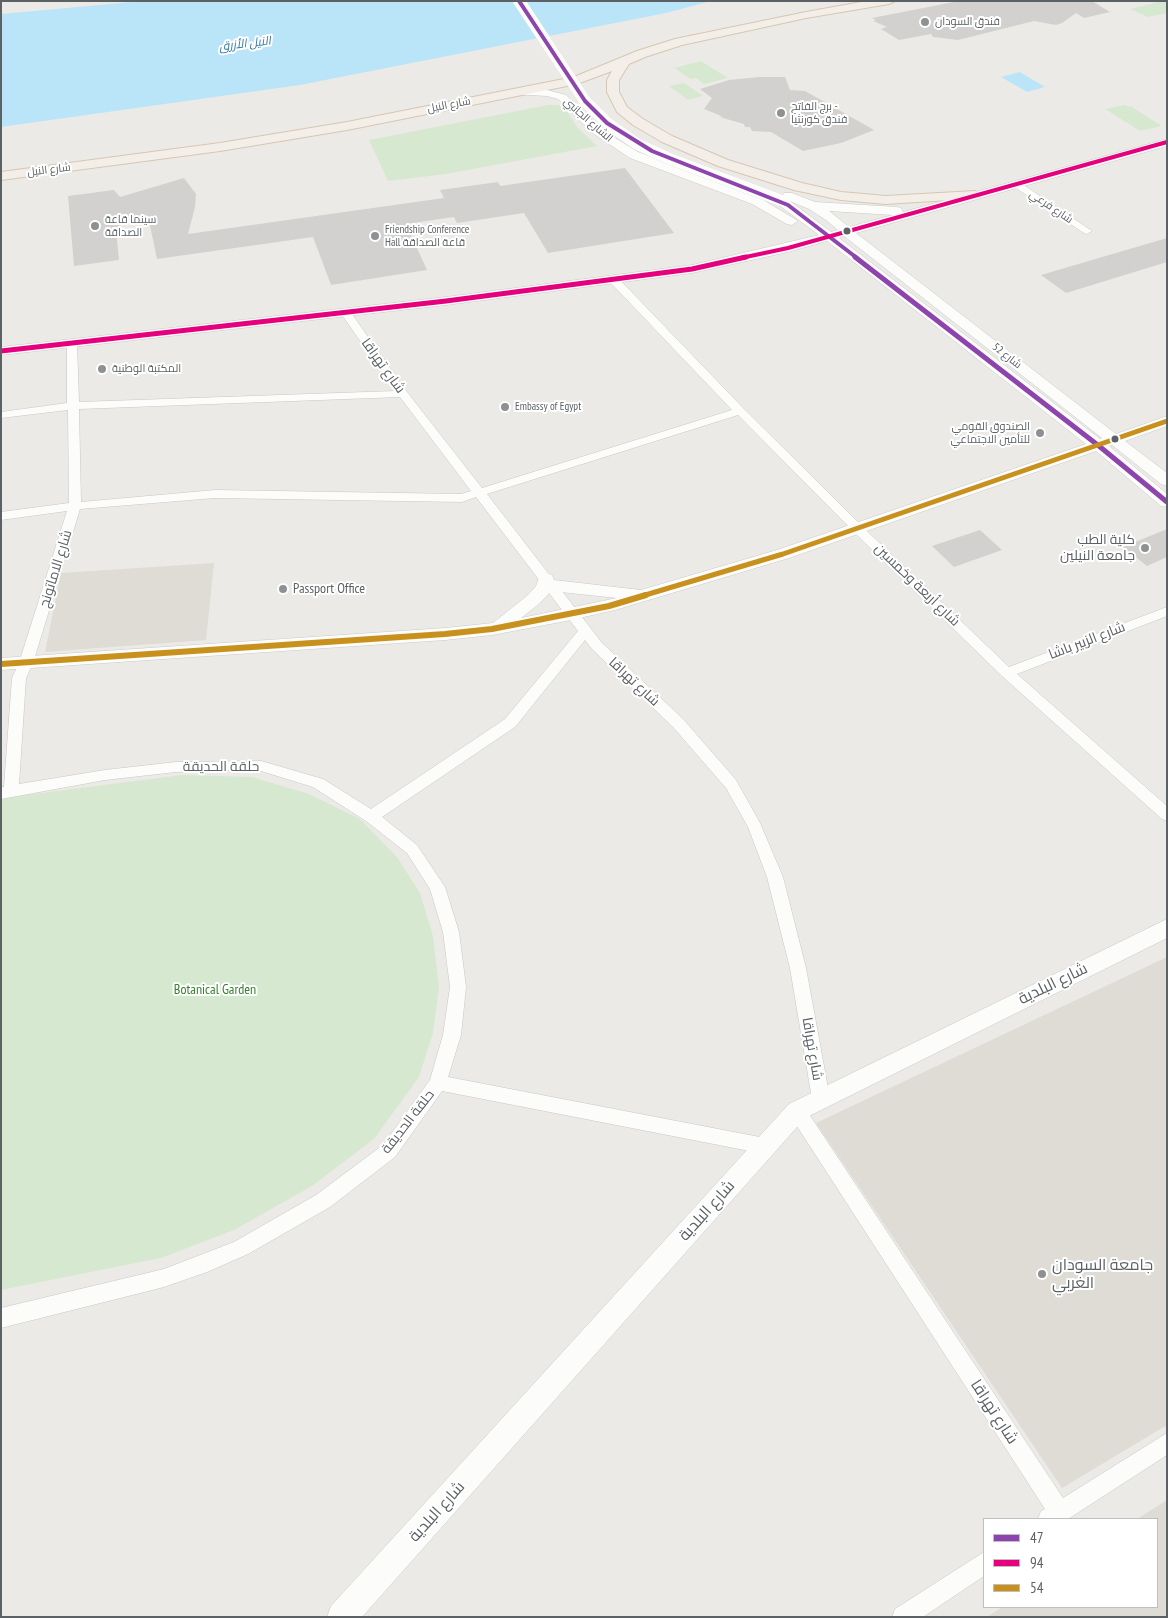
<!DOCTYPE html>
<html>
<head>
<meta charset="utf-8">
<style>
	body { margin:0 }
	#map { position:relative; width:1168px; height:1618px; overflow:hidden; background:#eceae6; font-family:"PT Sans Narrow",sans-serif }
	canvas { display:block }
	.frame { position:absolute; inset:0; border:2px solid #5b6165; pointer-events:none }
	.legend { position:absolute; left:983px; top:1518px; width:175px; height:90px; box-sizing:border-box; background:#fff; border:1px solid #bdc0c1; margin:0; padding:6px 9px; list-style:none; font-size:15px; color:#5b6165 }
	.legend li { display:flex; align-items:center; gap:10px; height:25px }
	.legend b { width:25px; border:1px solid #bdc0c1 }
</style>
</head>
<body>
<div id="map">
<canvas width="1168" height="1618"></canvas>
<div class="frame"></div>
<ul class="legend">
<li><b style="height:6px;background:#8e44ad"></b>47</li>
<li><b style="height:6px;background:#e5007d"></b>94</li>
<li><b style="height:6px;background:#c8911e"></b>54</li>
</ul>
</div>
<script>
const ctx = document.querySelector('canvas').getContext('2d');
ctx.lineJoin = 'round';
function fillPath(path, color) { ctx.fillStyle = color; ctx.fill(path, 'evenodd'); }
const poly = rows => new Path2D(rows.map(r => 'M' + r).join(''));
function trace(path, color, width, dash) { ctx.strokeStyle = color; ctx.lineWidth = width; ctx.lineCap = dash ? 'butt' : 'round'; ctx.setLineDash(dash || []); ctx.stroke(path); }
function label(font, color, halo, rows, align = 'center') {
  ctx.font = font + ' "PT Sans Narrow",Cairo,sans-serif'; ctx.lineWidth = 4; ctx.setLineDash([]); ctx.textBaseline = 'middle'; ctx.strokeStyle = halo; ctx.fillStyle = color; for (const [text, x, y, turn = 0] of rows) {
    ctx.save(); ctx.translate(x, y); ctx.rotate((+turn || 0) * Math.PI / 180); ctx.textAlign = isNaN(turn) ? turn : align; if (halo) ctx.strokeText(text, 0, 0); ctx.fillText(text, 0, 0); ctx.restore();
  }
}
fillPath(poly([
	[214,563,206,640,45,652,61,573],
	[1167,957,1167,1425,1062,1488,816,1123],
	[1167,1500,1167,1617,987,1617,1002,1607,1157,1607,1157,1519,1137,1519]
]), '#dfdcd6');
fillPath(poly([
	[1162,1,1167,1,1167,13,1148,17,1130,9],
	[701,61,728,78,704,84,696,78,691,79,674,68],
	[684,83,703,96,688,100,669,86],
	[548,105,559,105,566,110,577,127,597,146,446,174,388,181,369,140],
	[1124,105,1132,107,1162,126,1140,131,1105,109],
	[182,775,252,777,309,794,360,819,397,857,420,893,433,936,439,988,433,1033,419,1077,374,1139,312,1186,234,1230,161,1258,1,1290,1,798]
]), '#d6e9d0');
fillPath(poly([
	[143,1,711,1,666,13,300,85,1,127,1,14],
	[1020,72,1045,87,1027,92,1001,77]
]), '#bae5f8');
fillPath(poly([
	[959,1,1092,1,1110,12,1084,18,1076,13,1062,23,1056,25,1034,21,958,40,933,37,931,34,899,40,881,29,887,27,873,21,876,20,872,18],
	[759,77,785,77,790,90,805,91,874,130,841,143,803,151,771,132,752,131,750,127,745,127,744,124,723,118,719,115,704,109,712,98,700,89,729,80],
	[625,168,674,233,548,253,524,213,457,223,454,217,406,224,427,270,331,285,313,237,157,259,148,216,124,219,116,230,119,260,74,266,68,196,114,190,120,197,184,178,196,194,195,207,188,234,444,198,440,190,498,182,500,186],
	[1167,238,1167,262,1066,293,1041,275],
	[1167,529,1167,557,1147,566,1123,547],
	[980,530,1002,550,954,567,932,546]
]), '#d3d1cf');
const street = poly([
	[1016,181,1019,182,1092,231,1087,234,1084,233,1013,186,1013,182,1016,181],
	[614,277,618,278,744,409,871,535,1009,667,1167,607,1167,616,1017,674,1167,806,1167,821,1162,819,1002,676,863,541,738,415,487,494,602,643,683,719,736,780,760,823,783,877,806,968,830,1099,827,1105,821,1107,815,1105,812,1099,790,968,767,877,748,827,726,788,673,727,592,649,585,640,515,727,382,817,417,845,445,887,459,932,466,987,461,1035,448,1077,765,1138,771,1140,774,1146,771,1152,765,1154,442,1091,395,1157,330,1207,248,1254,207,1272,164,1287,1,1328,1,1308,164,1269,234,1242,316,1195,383,1145,430,1080,443,1035,450,987,443,932,430,889,407,853,366,821,313,787,261,771,220,770,176,772,105,780,1,799,1,787,4,787,12,678,19,663,67,511,1,520,1,512,69,503,68,410,1,418,1,412,67,403,67,343,72,340,77,343,79,402,395,391,340,312,345,309,349,310,407,392,482,488,732,410,610,282,610,278,614,277],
	[400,397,471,491,461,494,215,490,81,502,79,409,400,397],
	[476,497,578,631,505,719,371,809,323,779,261,761,176,762,105,770,19,784,26,678,33,663,80,509,215,498,462,502,476,497],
	[797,1103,803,1105,1063,1498,1167,1433,1167,1455,1068,1519,1038,1519,1041,1511,1045,1509,791,1117,788,1111,791,1105,797,1103],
	[984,1552,984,1576,923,1617,892,1617,895,1609,984,1552]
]);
const secondary = poly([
	[516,89,547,90,566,95,602,130,638,152,760,198,798,221,792,225,787,224,752,204,630,158,594,134,558,99,547,96,512,94,510,92,512,90,516,89],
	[1167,139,1167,146,856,233,1116,434,1167,416,1167,426,1125,441,1167,473,1167,486,1161,484,1112,445,1109,446,1167,494,1167,507,1161,506,1096,451,789,558,615,610,566,621,492,635,445,640,1,670,1,658,445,628,493,623,528,595,536,586,540,575,546,573,552,575,554,580,641,590,777,550,1086,444,827,241,788,252,692,273,446,305,1,355,1,347,446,297,692,265,819,235,776,203,774,200,776,197,782,197,784,193,792,193,815,202,897,207,901,208,903,212,1167,139],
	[790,201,809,209,826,220,838,230,831,232,790,201],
	[829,211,893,215,849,227,829,211],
	[844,236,1102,438,1100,439,839,238,844,236],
	[551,591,617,598,521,618,540,603,551,591],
	[1167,919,1167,938,805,1118,362,1617,327,1617,331,1606,789,1104,1167,919]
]);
const primary = poly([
	[867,1,895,1,889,4,806,18,682,45,645,57,629,64,619,80,619,92,627,107,643,119,672,136,728,160,802,183,841,192,886,196,975,191,982,195,980,198,886,204,841,200,794,190,718,166,662,142,633,125,617,112,607,92,607,80,612,71,577,84,347,130,220,151,1,180,1,172,220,143,347,122,574,77,637,51,675,39,806,12,867,1]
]);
trace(street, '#c8c7c7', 1);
trace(secondary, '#c8c9c9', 1);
trace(primary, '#d6c7b2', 2);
fillPath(street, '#fcfcfb');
fillPath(secondary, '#fcfcfb');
fillPath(primary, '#f3efe8');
const secondaryBridge = poly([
	[519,1,585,101,607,123,637,144,670,159,780,200]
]);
trace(secondaryBridge, '#c8c9c9', 12, []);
trace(secondaryBridge, '#fcfcfb', 12);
trace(poly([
	[519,1,585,101,607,123,652,151,788,205,857,258]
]), '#8e44ad', 4);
trace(poly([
	[855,257,1099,446,1167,502]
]), '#8e44ad', 5);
trace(poly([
	[741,258,788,248,1167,142]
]), '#e5007d', 4);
trace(poly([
	[1,351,446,301,692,269,746,257]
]), '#e5007d', 5);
trace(poly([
	[642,596,783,554,1167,421]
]), '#c8911e', 5);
trace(poly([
	[1,664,445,634,492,629,609,606,646,595]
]), '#c8911e', 6);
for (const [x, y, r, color] of [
	[925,22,5,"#8e9192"],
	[781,113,5,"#8e9192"],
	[95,226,5,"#8e9192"],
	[847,231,4.5,"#5b6165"],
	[375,236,5,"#8e9192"],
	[102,369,5,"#8e9192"],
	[505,407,5,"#8e9192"],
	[1040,433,5,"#8e9192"],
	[1115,439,4.5,"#5b6165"],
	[1145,548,5,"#8e9192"],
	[283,589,5,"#8e9192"],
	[1042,1274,5,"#8e9192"]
]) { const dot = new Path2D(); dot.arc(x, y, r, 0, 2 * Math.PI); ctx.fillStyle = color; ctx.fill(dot); trace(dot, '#fff', 2); }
label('11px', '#5b6165', '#fff', [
	["فندق السودان",935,22],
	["برج الفاتح -",791,107],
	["فندق كورنثيا",791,120],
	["سينما قاعة",105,220],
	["الصداقة",105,233],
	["Friendship Conference",385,230],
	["Hall قاعة الصداقة",385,243],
	["المكتبة الوطنية",112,369],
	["Embassy of Egypt",515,407],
	["الصندوق القومي",1030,427,"right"],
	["للتأمين الاجتماعي",1030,440,"right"]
], 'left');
label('11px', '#5b6165', '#fff', [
	["شارع النيل",449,105,-11],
	["الشارع الجانبي",588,120,41],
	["شارع النيل",49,170,-7],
	["شارع فرعي",1051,207,34],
	["شارع 52",1007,356,38]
]);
label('italic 12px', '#357ba6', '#fff', [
	["النيل الأزرق",245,44,-7]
]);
label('14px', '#5b6165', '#fff', [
	["شارع تهراقا",383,366,54],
	["شارع الاماتونج",56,569,-73],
	["شارع أربعة وخمسين",917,585,44],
	["شارع الزبير باشا",1087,641,-21],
	["شارع تهراقا",634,682,43],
	["حلقة الحديقة",221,767],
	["شارع تهراقا",812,1049,80],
	["حلقة الحديقة",408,1122,-52]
]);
label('14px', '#5b6165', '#fff', [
	["كلية الطب",1135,540],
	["جامعة النيلين",1135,556],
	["Passport Office",293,589,"left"]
], 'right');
label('14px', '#35822e', '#fff', [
	["Botanical Garden",215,990]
]);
label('16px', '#5b6165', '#fff', [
	["شارع البلدية",1053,984,-26],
	["شارع البلدية",707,1211,-48],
	["شارع تهراقا",994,1412,57],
	["شارع البلدية",437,1512,-48]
]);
label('16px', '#5b6165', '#fff', [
	["جامعة السودان",1052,1265],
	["الغربي",1052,1283]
], 'left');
</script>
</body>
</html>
